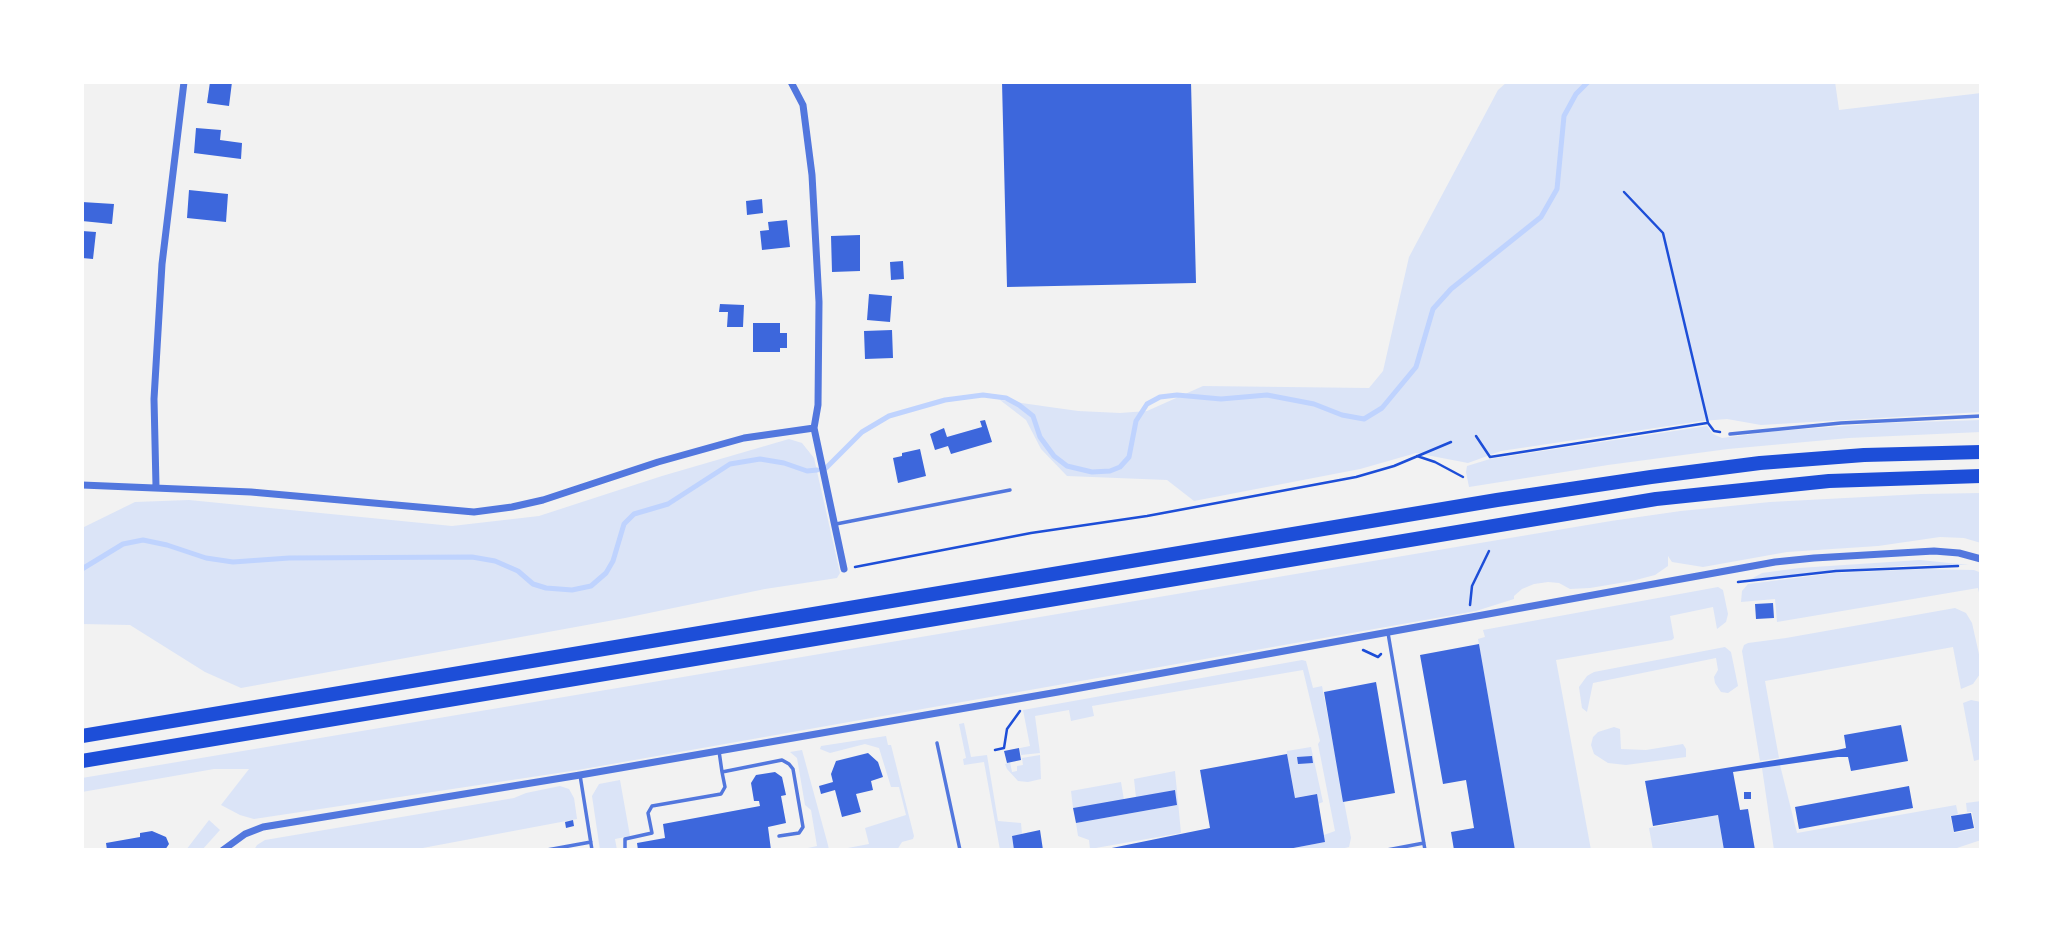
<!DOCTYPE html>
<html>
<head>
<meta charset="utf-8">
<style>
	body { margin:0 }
	#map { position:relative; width:2063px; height:932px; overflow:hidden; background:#f2f2f2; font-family:Signika,sans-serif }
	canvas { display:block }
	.frame { position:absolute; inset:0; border:84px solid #fff; pointer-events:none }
</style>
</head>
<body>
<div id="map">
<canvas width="2063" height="932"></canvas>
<div class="frame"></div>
</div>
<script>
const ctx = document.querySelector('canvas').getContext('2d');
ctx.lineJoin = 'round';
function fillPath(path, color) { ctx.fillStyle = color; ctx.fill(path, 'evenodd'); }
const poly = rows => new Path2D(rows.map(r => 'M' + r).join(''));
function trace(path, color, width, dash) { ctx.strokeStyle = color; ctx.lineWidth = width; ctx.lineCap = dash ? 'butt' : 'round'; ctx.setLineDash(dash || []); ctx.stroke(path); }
fillPath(poly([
	[1507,82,1835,82,1839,110,1981,93,1981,412,1761,425,1727,419,1702,421,1501,451,1468,463,1416,453,1360,469,1194,501,1167,480,1067,476,1041,449,1026,420,1000,400,1078,411,1120,413,1147,411,1203,386,1369,388,1383,371,1409,257,1498,90],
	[1981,420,1981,432,1849,438,1728,449,1608,465,1469,487,1466,472,1467,466,1490,459,1707,426,1713,434,1722,438,1776,431,1885,423],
	[789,439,802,443,814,458,840,573,837,578,765,589,625,618,241,688,205,672,130,625,82,624,82,528,135,502,189,500,452,526,539,516,662,476],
	[1981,493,1981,543,1964,538,1940,537,1878,546,1787,552,1703,567,1672,562,1668,556,1668,566,1655,575,1632,581,1590,588,1570,589,1559,583,1548,582,1534,584,1522,589,1514,596,1514,599,1476,611,578,770,254,819,240,815,221,805,249,769,214,769,82,792,82,778,1611,521,1681,511,1770,502,1921,494],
	[1920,560,1969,565,1919,565,1836,570,1749,580,1762,573,1799,568],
	[1923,569,1974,570,1979,572,1981,602,1978,588,1777,622,1775,599,1741,602,1742,591,1748,584,1835,573],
	[1718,587,1723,590,1728,614,1726,622,1717,629,1713,607,1670,616,1674,638,1672,640,1556,660,1591,850,1515,850,1478,639,1485,637,1483,630],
	[1955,608,1966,613,1972,623,1981,663,1980,674,1973,684,1961,689,1953,647,1765,681,1779,758,1760,761,1742,651,1744,645,1748,643,1786,638],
	[1725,647,1731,652,1738,686,1728,693,1721,692,1715,683,1714,677,1718,670,1716,658,1593,683,1587,712,1582,708,1579,687,1587,676,1594,672],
	[1302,660,1306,661,1313,688,1322,686,1351,838,1349,847,1337,850,1283,850,1325,842,1324,835,1335,831,1318,744,1320,741,1303,670,1092,706,1094,716,1071,721,1069,710,1035,716,1040,753,1021,755,1020,748,1030,746,1023,710],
	[1971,700,1981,702,1981,759,1974,761,1963,703],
	[964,723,971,757,987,755,998,821,1021,823,1022,834,1012,836,1014,850,1000,850,984,762,964,765,963,759,966,758,959,724],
	[1614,727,1620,729,1621,749,1646,750,1683,744,1686,749,1686,757,1626,765,1608,763,1594,754,1591,745,1593,737,1598,732],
	[886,736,888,745,891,745,914,836,913,839,902,842,897,850,837,850,869,844,865,828,906,815,899,787,891,787,879,748,865,744,830,753,820,749,821,746],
	[1311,747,1323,802,1318,804,1316,794,1295,798,1287,754,1287,751],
	[802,750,828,845,829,850,799,850,817,846,811,810,805,805,797,758,790,752],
	[1040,755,1041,779,1028,782,1018,781,1007,769,1005,764,1010,762,1012,772,1017,771,1017,766,1023,765,1022,758],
	[1780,765,1797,833,1956,805,1958,814,1950,816,1954,833,1975,829,1972,812,1967,812,1966,803,1981,801,1981,840,1951,850,1774,850,1762,768],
	[1175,771,1181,833,1090,849,1089,840,1078,836,1076,823,1177,805,1174,790,1136,798,1134,779],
	[620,780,630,836,615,839,617,850,600,850,592,796,599,784],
	[1121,782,1124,800,1073,808,1071,791],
	[560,786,569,789,574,798,577,819,412,850,254,850,257,845,265,840,514,798,526,793],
	[1718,815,1724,850,1653,850,1649,828],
	[209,820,220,830,202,850,186,850]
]), '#dbe4f7');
trace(poly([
	[826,468,862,432,889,416,945,400,983,395,1006,398,1019,405,1033,416,1040,437,1054,456,1067,466,1092,472,1110,471,1120,467,1129,457,1136,421,1147,404,1160,397,1177,395,1221,399,1267,395,1314,404,1342,415,1364,419,1382,408,1416,367,1433,309,1451,289,1541,217,1557,189,1564,116,1576,94,1588,82],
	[82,569,123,544,143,540,167,545,206,558,233,562,289,558,472,557,495,561,518,571,533,584,546,588,572,590,591,586,606,573,613,561,624,524,634,514,668,504,730,464,760,459,784,463,807,471,817,470]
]), '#bfd3fe', 5);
fillPath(poly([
	[210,82,232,82,229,106,207,103],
	[1002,82,1191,82,1196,283,1007,287],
	[196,128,221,130,220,140,242,143,241,159,194,153],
	[189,190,228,194,226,222,187,218],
	[762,199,763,213,747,215,746,201],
	[82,202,114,204,112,224,82,221],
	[787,220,790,247,762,250,760,231,769,230,768,222],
	[82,231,96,232,93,259,82,258],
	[860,235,860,271,832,272,831,236],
	[903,261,904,279,891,280,890,262],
	[869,294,892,296,890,322,867,320],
	[720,304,744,305,743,327,727,327,728,312,719,312],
	[753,323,780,323,780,333,787,333,787,348,780,348,780,352,753,352],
	[892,330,893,358,865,359,864,331],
	[985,420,992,442,951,454,948,446,935,450,930,434,944,428,947,437,982,427,980,421],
	[920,449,926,476,898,483,893,458,902,456,902,453],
	[1773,603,1774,618,1756,619,1755,604],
	[1479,644,1510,821,1515,850,1454,850,1451,832,1474,828,1466,780,1443,784,1420,655],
	[1376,682,1395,793,1343,802,1324,692],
	[1901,725,1908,761,1851,771,1848,757,1838,757,1733,772,1740,810,1748,809,1755,850,1724,850,1718,815,1653,826,1645,781,1837,750,1846,748,1844,735],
	[1019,748,1021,760,1007,763,1004,751],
	[868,753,878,762,883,777,871,781,873,790,856,794,861,812,842,817,835,790,821,794,819,786,833,782,831,774,836,761],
	[1287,754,1295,798,1317,794,1325,842,1283,850,1102,850,1210,828,1200,770],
	[1312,756,1313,763,1298,764,1297,757],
	[775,772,782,777,786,795,781,796,786,823,768,827,771,850,638,850,637,843,665,838,663,824,760,806,759,801,754,801,751,783,756,775],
	[1909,786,1913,808,1799,829,1795,807],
	[1175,790,1177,805,1076,823,1073,808],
	[1744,792,1751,792,1751,799,1744,799],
	[1971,813,1974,828,1954,832,1951,816],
	[573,820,574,826,566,828,565,822],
	[1040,830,1043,850,1014,850,1012,836],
	[152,831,166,837,169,844,165,850,107,850,106,843,140,837,140,833]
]), '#3d67dc');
trace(poly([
	[1624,192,1663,233,1708,423,1714,431,1720,432],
	[1476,436,1490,457,1707,423],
	[1417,456,1435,462,1463,477],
	[855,567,1031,533,1147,516,1356,477,1394,466,1451,442],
	[1738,582,1836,571,1958,566],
	[1470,605,1472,586,1489,551],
	[1363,650,1378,657,1381,654],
	[995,750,1004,748,1007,729,1020,711]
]), '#1d4ed8', 2.5);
trace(poly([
	[1730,434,1841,423,1981,416],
	[836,524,1010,490],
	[1388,633,1425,850],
	[937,743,960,850],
	[719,751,722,772,782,760,789,764,793,769,803,827,799,833,779,836],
	[580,775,592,850],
	[547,850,591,842],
	[625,850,625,839,652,833,648,813,652,806,721,794,725,787,722,772],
	[1387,850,1424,843]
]), '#5277de', 3.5);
trace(poly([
	[791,82,803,105,812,175,819,302,818,405,814,428,844,569],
	[82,485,251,492,474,512,512,507,543,500,658,462,744,438,814,428],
	[156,486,154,399,162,264,184,82],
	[223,850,245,834,263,827,580,775,1058,692,1775,562,1814,558,1934,551,1959,553,1981,559]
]), '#5277de', 7);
trace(poly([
	[82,736,1497,500,1651,477,1760,463,1864,455,1981,452],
	[82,761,1656,499,1829,481,1981,476]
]), '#1d4ed8', 14);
</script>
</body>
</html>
